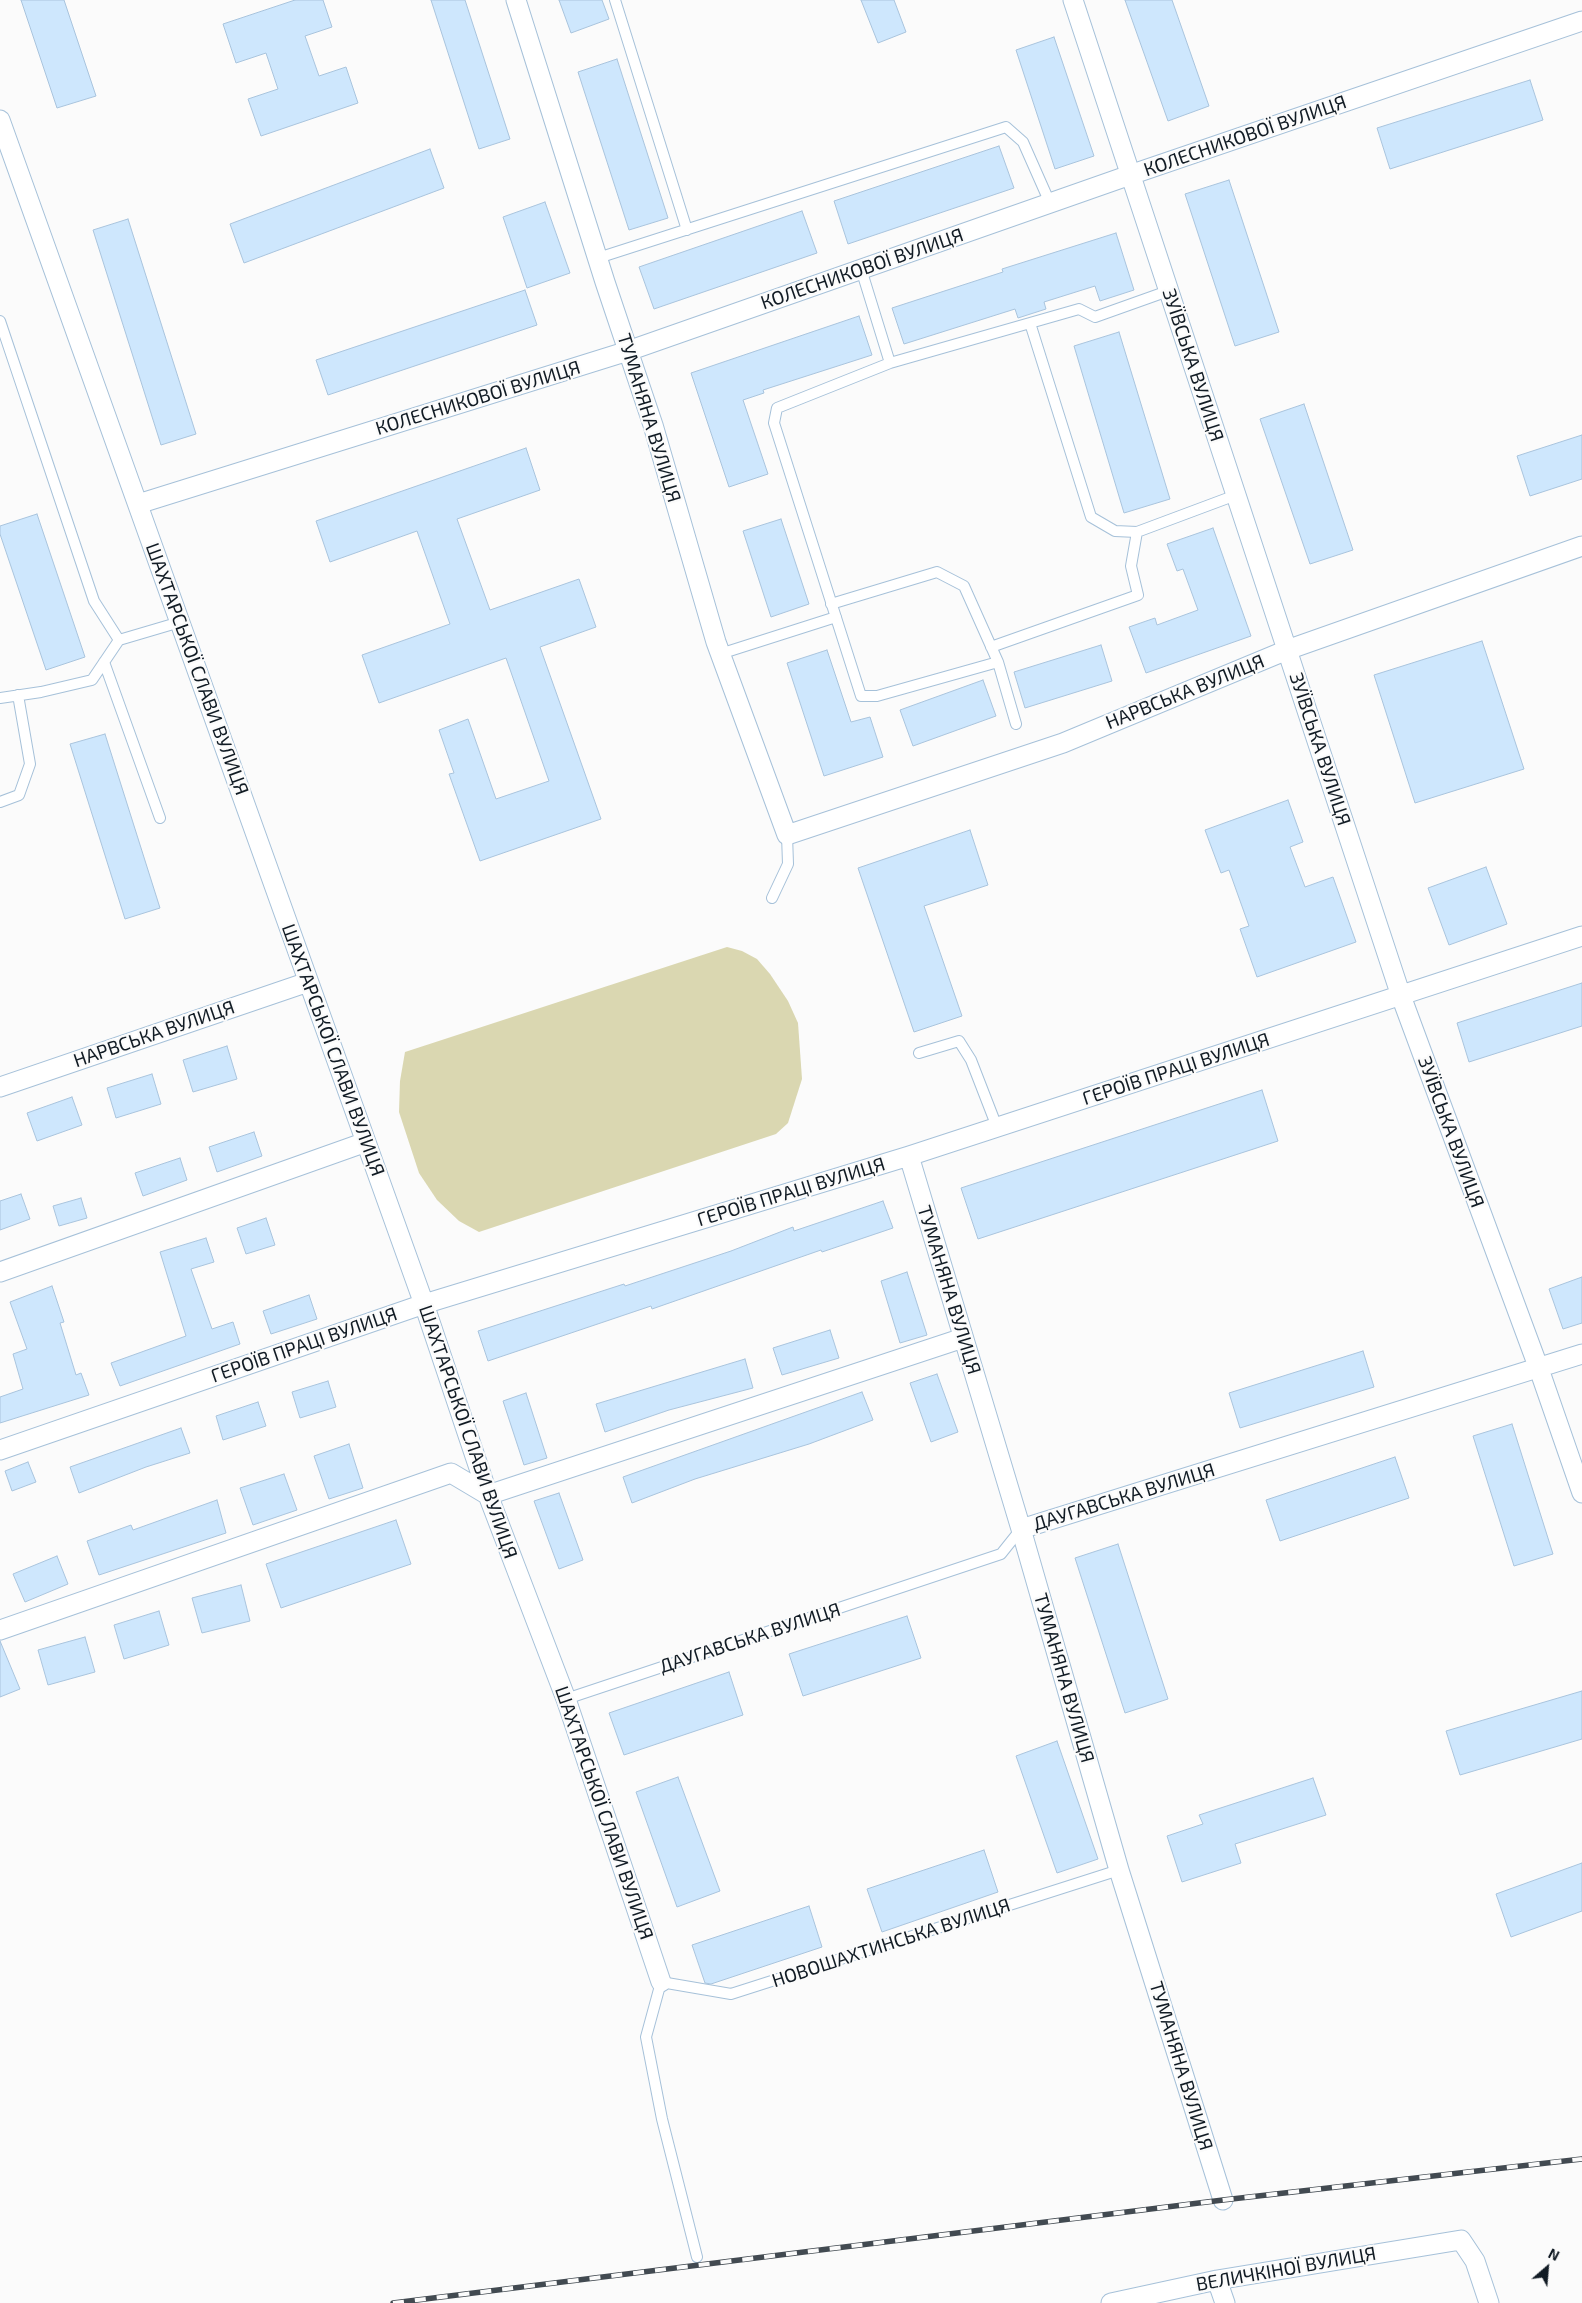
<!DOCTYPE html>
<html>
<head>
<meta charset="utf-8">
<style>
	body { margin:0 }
	#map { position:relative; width:1582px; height:2303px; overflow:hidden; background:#fbfbfb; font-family:"Exo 2",sans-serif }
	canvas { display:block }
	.north { position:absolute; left:1522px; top:2243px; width:50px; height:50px; -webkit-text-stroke:4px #fbfbfb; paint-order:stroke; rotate:27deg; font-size:14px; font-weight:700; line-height:20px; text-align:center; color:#111b24 }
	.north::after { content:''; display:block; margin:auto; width:18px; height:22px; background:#111b24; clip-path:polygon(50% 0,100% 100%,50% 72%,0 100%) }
</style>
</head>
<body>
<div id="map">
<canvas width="1582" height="2303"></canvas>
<div class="north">N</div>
</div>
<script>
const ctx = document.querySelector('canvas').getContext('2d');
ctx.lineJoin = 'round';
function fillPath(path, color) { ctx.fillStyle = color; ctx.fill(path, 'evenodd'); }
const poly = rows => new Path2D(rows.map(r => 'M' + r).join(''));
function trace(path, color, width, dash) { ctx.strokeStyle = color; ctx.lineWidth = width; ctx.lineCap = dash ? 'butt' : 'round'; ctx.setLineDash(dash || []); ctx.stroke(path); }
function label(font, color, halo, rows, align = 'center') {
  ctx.font = font + ' "Exo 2",sans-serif'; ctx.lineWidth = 4.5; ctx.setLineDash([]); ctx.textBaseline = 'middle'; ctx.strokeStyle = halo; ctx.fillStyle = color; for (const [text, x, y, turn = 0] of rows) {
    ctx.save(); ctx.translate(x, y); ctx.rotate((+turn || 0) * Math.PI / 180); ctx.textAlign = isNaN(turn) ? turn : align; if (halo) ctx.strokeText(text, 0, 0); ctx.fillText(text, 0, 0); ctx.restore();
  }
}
fillPath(poly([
	[727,947,742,951,757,959,770,974,788,1001,798,1023,802,1079,788,1123,776,1134,479,1232,459,1221,437,1200,419,1173,399,1112,400,1081,405,1052]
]), '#dad7b1');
const building = poly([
	[21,0,64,0,96,96,57,108,21,0],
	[295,0,323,0,332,27,305,36,319,76,346,67,358,103,261,136,248,99,278,89,266,53,236,63,223,24,295,0],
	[431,0,465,0,510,139,479,149,431,0],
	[559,0,602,0,609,19,571,33,559,0],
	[861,0,894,0,906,32,878,43,861,0],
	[1125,0,1172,0,1209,106,1168,121,1125,0],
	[1054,37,1094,156,1055,169,1016,50,1054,37],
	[617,59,668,218,629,230,578,72,617,59],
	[1530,80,1543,120,1390,169,1377,128,1530,80],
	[999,146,1014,188,848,244,834,201,999,146],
	[430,149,444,188,244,263,230,224,430,149],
	[1229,180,1279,332,1235,346,1185,194,1229,180],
	[545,202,570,273,527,288,503,217,545,202],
	[802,211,817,253,654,309,639,267,802,211],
	[128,219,196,434,161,445,93,230,128,219],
	[1116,233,1134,290,1100,301,1095,286,1044,302,1046,309,1018,318,1015,309,904,344,892,308,1003,272,1002,269,1116,233],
	[525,290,537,325,328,395,316,360,525,290],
	[859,316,872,355,763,390,764,393,743,400,768,474,729,487,691,373,859,316],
	[1119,332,1170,499,1124,513,1074,346,1119,332],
	[1304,404,1353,550,1310,564,1260,419,1304,404],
	[1582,435,1582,479,1530,496,1517,456,1582,435],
	[526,448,540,490,457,519,490,610,579,579,596,627,540,647,601,819,480,861,449,774,454,773,439,730,468,719,496,799,549,781,506,658,379,703,362,655,450,624,417,531,330,562,316,521,526,448],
	[37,514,85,657,46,670,0,534,0,526,37,514],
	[781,519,809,604,771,617,743,531,781,519],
	[1213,528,1251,636,1146,673,1129,627,1155,618,1157,625,1198,610,1183,569,1177,571,1167,544,1213,528],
	[1482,641,1524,769,1415,803,1374,675,1482,641],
	[1101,645,1112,681,1025,708,1014,672,1101,645],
	[827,650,851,722,870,717,883,757,824,776,787,663,827,650],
	[983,680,996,716,913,746,900,710,983,680],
	[105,734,160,908,125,919,70,744,105,734],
	[1288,800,1303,842,1290,847,1305,887,1333,877,1356,942,1257,977,1240,929,1249,926,1229,870,1221,873,1205,830,1288,800],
	[970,830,988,885,924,906,962,1016,914,1032,858,868,970,830],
	[1486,867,1507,924,1449,945,1428,888,1486,867],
	[1582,983,1582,1026,1469,1062,1457,1023,1582,983],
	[227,1046,237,1079,193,1092,183,1060,227,1046],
	[152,1074,161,1104,116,1118,107,1088,152,1074],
	[1262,1090,1278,1141,978,1239,961,1188,1262,1090],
	[72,1097,82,1125,37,1141,27,1113,72,1097],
	[254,1132,262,1156,217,1172,209,1147,254,1132],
	[180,1158,187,1180,143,1196,135,1173,180,1158],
	[21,1194,30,1219,0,1230,0,1201,21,1194],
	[81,1198,87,1218,59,1226,53,1206,81,1198],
	[883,1201,893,1228,822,1252,821,1250,652,1309,651,1306,488,1361,478,1331,624,1284,625,1286,731,1251,793,1227,794,1231,883,1201],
	[266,1218,275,1245,246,1254,237,1228,266,1218],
	[206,1238,214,1262,191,1269,212,1329,233,1322,240,1344,120,1386,111,1363,186,1336,160,1252,206,1238],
	[907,1272,927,1335,900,1343,881,1281,907,1272],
	[1582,1277,1582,1323,1563,1329,1549,1289,1582,1277],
	[52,1286,64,1322,60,1323,76,1375,81,1373,89,1395,0,1423,0,1397,23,1389,13,1354,27,1349,10,1302,52,1286],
	[309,1295,317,1319,271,1334,263,1311,309,1295],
	[830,1330,839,1358,782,1375,773,1348,830,1330],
	[1363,1351,1374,1387,1240,1428,1229,1393,1363,1351],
	[745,1359,753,1388,669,1410,605,1432,596,1404,745,1359],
	[937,1374,958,1432,931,1442,910,1383,937,1374],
	[328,1381,336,1407,300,1418,292,1392,328,1381],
	[862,1392,873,1420,809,1444,695,1479,632,1503,623,1477,862,1392],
	[526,1393,547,1458,524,1465,503,1401,526,1393],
	[258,1402,266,1426,223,1440,216,1416,258,1402],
	[1512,1424,1553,1554,1514,1566,1473,1436,1512,1424],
	[181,1428,190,1453,146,1467,79,1493,70,1467,181,1428],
	[349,1444,363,1488,329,1499,314,1456,349,1444],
	[1395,1457,1409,1498,1280,1541,1266,1500,1395,1457],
	[28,1462,36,1482,12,1491,5,1471,28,1462],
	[284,1474,297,1510,253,1525,240,1488,284,1474],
	[559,1493,583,1560,559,1569,534,1501,559,1493],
	[217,1500,226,1533,99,1575,87,1541,131,1525,133,1530,217,1500],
	[396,1520,411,1564,281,1608,266,1564,396,1520],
	[1118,1544,1168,1699,1125,1713,1075,1558,1118,1544],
	[57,1556,68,1584,25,1602,13,1574,57,1556],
	[241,1585,250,1621,202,1633,192,1598,241,1585],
	[159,1611,169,1645,124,1659,114,1625,159,1611],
	[907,1616,921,1658,803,1696,789,1654,907,1616],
	[85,1637,95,1672,48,1685,38,1650,85,1637],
	[0,1641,20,1689,0,1697,0,1641],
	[729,1672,743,1715,624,1755,609,1713,729,1672],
	[1582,1691,1582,1739,1460,1775,1446,1731,1582,1691],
	[1057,1741,1098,1859,1057,1873,1016,1756,1057,1741],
	[678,1777,720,1891,677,1907,636,1792,678,1777],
	[1313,1778,1326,1815,1235,1844,1241,1863,1182,1882,1167,1836,1203,1824,1199,1815,1313,1778],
	[984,1850,998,1892,882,1932,867,1889,984,1850],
	[1582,1863,1582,1911,1511,1937,1496,1894,1582,1863],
	[809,1906,822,1947,711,1984,705,1983,692,1945,809,1906]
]);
fillPath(building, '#cee7fd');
trace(building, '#a9c4dd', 1);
const lane = poly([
	[615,0,687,230],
	[598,258,1006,127,1023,142,1050,203],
	[861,269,890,363],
	[0,321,94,601,119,640,180,622],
	[1030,323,1091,517,1115,531,1137,532,1236,495],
	[831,604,937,572,964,586,998,662,1016,724],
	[991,647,1138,595,1131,566,1137,532],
	[720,654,836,617],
	[104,662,160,818],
	[998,662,877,696,861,696,774,423,777,408,890,363,1079,309,1095,317,1168,291],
	[0,698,41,692,92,680,119,640],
	[0,802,19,795,30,764,18,695],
	[772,898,788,864,787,835],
	[919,1053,959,1041,971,1060,997,1127],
	[566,1699,1001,1554,1021,1529],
	[697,2257,662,2119,646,2037,661,1982,731,1994,1119,1870]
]);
const street = poly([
	[516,0,605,282,653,425,716,642,787,835,1063,743,1287,650,1582,546],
	[1073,0,1401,996,1539,1369,1582,1493],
	[0,120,424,1304,488,1495,566,1699,661,1982],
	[138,504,628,351,1130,175,1582,21],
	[0,1087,308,982],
	[909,1156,1021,1529,1119,1870,1223,2200],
	[0,1272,366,1142],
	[0,1450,424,1304,909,1156,1582,936],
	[1021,1529,1582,1354],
	[0,1630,451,1473,488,1495,963,1338],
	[1217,2280,1225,2303],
	[1111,2303,1217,2280,1461,2240,1475,2261,1489,2303]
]);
trace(lane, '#a6c1d9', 12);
trace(street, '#a6c1d9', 21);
trace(lane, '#fff', 10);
trace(street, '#fff', 19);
const rail = poly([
	[393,2303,1223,2200,1582,2159]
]);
trace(rail, '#424a51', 5.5);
trace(rail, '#fbfbfb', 4, [11]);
label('19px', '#111b24', '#fbfbfb', [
	["КОЛЕСНИКОВОЇ ВУЛИЦЯ",1245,136,-19],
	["КОЛЕСНИКОВОЇ ВУЛИЦЯ",862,269,-19],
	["ЗУЇВСЬКА ВУЛИЦЯ",1193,365,72],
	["КОЛЕСНИКОВОЇ ВУЛИЦЯ",478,398,-17],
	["ТУМАНЯНА ВУЛИЦЯ",649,418,73],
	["ШАХТАРСЬКОЇ СЛАВИ ВУЛИЦЯ",197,669,70],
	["НАРВСЬКА ВУЛИЦЯ",1185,692,-22],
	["ЗУЇВСЬКА ВУЛИЦЯ",1320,749,72],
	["НАРВСЬКА ВУЛИЦЯ",154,1034,-19],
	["ШАХТАРСЬКОЇ СЛАВИ ВУЛИЦЯ",333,1050,70],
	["ГЕРОЇВ ПРАЦІ ВУЛИЦЯ",1176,1069,-18],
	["ЗУЇВСЬКА ВУЛИЦЯ",1451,1132,70],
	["ГЕРОЇВ ПРАЦІ ВУЛИЦЯ",791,1192,-17],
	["ТУМАНЯНА ВУЛИЦЯ",949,1290,73],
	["ГЕРОЇВ ПРАЦІ ВУЛИЦЯ",304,1345,-19],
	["ШАХТАРСЬКОЇ СЛАВИ ВУЛИЦЯ",468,1432,71],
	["ДАУГАВСЬКА ВУЛИЦЯ",1124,1497,-17],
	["ДАУГАВСЬКА ВУЛИЦЯ",750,1638,-18],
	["ТУМАНЯНА ВУЛИЦЯ",1064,1678,74],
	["ШАХТАРСЬКОЇ СЛАВИ ВУЛИЦЯ",604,1813,71],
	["НОВОШАХТИНСЬКА ВУЛИЦЯ",891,1943,-18],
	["ТУМАНЯНА ВУЛИЦЯ",1181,2066,73],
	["ВЕЛИЧКІНОЇ ВУЛИЦЯ",1286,2269,-10]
]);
</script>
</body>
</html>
